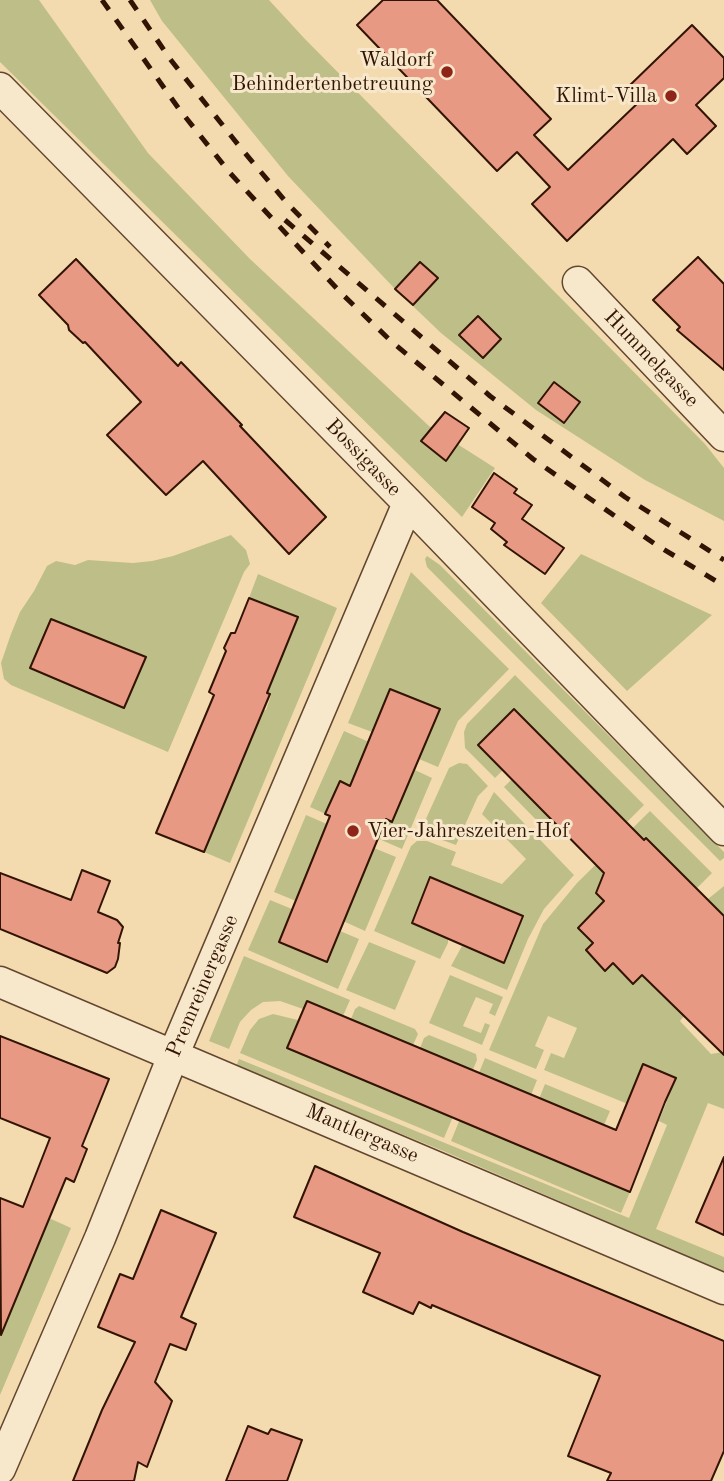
<!DOCTYPE html>
<html>
<head>
<meta charset="utf-8">
<style>
	body { margin:0 }
	canvas { display:block; background:#f3dbaf }
</style>
</head>
<body>
<canvas width="724" height="1481"></canvas>
<script>
const ctx = document.querySelector('canvas').getContext('2d');
ctx.lineJoin = 'round';
function fillPath(path, color) { ctx.fillStyle = color; ctx.fill(path, 'evenodd'); }
const poly = rows => new Path2D(rows.map(r => 'M' + r).join(''));
function trace(path, color, width, dash) { ctx.strokeStyle = color; ctx.lineWidth = width; ctx.lineCap = dash ? 'butt' : 'round'; ctx.setLineDash(dash || []); ctx.stroke(path); }
function label(font, color, halo, rows, align = 'center') {
  ctx.font = font + ' "Old Standard TT",serif'; ctx.lineWidth = 6; ctx.setLineDash([]); ctx.textBaseline = 'middle'; ctx.strokeStyle = halo; ctx.fillStyle = color; for (const [text, x, y, turn = 0] of rows) {
    ctx.save(); ctx.translate(x, y); ctx.rotate((+turn || 0) * Math.PI / 180); ctx.textAlign = isNaN(turn) ? turn : align; if (halo) ctx.strokeText(text, 0, 0); ctx.fillText(text, 0, 0); ctx.restore();
  }
}
fillPath(poly([
	[0,0,39,0,148,153,250,259,429,426,495,468,462,517,0,62],
	[150,0,269,0,304,38,705,444,724,468,724,521,645,480,536,410,441,333,395,289,288,176,162,21],
	[231,535,246,550,250,564,244,572,168,752,11,685,4,679,1,663,11,634,20,612,34,591,47,566,56,561,75,565,88,560,133,563,152,561,173,556],
	[581,554,712,615,627,691,541,603],
	[427,556,440,565,724,852,724,858,720,861,427,567,425,559],
	[411,572,509,669,458,721,438,767,419,759,439,709,390,689,372,732,348,723],
	[258,574,337,608,230,863,204,852,263,710,266,710,271,695,267,693,298,617,249,598],
	[515,675,644,805,627,822,515,709,478,745,503,770,495,778,465,748,464,732,467,724],
	[344,731,369,742,350,786,344,783,330,816,310,807],
	[459,763,467,764,488,786,478,796,456,845,420,832,449,768],
	[415,770,432,778,402,849,379,839,387,819,392,821],
	[512,779,559,827,551,835,504,787],
	[494,792,574,875,544,909,528,939,507,990,451,966,462,946,504,963,523,916,430,877,412,923,448,938,448,943,440,959,374,931,411,846,417,841,427,841,456,852,451,865,502,884,526,859,482,814],
	[650,811,712,873,697,888,646,838,600,884,596,893,604,901,578,928,593,943,586,950,605,971,613,963,634,984,712,904,708,899,724,886,724,923,669,1001,684,1016,680,1021,711,1054,724,1052,724,1109,708,1103,656,1229,724,1257,724,1272,441,1150,236,1067,239,1059,629,1218,667,1125,659,1121,676,1078,643,1064,633,1088,656,1098,650,1113,544,1070,551,1053,564,1058,577,1028,548,1016,535,1046,544,1050,536,1069,489,1050,543,924,577,883],
	[306,815,327,824,296,901,274,892],
	[374,848,396,857,365,931,343,921],
	[270,900,292,909,279,942,327,962,340,931,359,939,338,989,248,950],
	[369,942,416,961,395,1010,346,990],
	[244,956,350,1000,343,1016,307,1001,303,1009,280,1001,263,1002,251,1010,240,1022,229,1049,209,1041],
	[450,975,503,997,495,1016,489,1013,493,1004,476,997,463,1026,481,1033,485,1023,490,1025,482,1045,429,1023],
	[359,1006,415,1029,418,1034,413,1045,351,1019,355,1009],
	[273,1014,298,1020,288,1048,437,1110,456,1063,420,1048,424,1038,429,1035,476,1054,477,1060,444,1138,240,1053,250,1030,259,1019],
	[485,1058,537,1080,531,1095,497,1081,478,1128,630,1192,621,1213,451,1141],
	[545,1084,610,1111,604,1125,539,1099],
	[49,1218,71,1228,0,1395,0,1335]
]), '#bebf88');
const building = poly([
	[383,0,437,0,551,119,534,135,568,170,641,100,628,87,692,25,724,58,724,78,696,105,716,126,687,154,673,139,567,241,532,204,550,187,517,152,497,171,357,25,383,0],
	[698,257,724,284,724,370,677,330,680,327,653,300,698,257],
	[76,259,178,366,181,362,242,425,240,426,326,517,289,554,203,461,166,495,107,435,141,402,85,342,83,343,69,330,68,325,39,295,76,259],
	[420,262,438,278,413,305,395,289,420,262],
	[478,316,501,339,483,358,459,335,478,316],
	[554,382,580,402,564,423,538,403,554,382],
	[445,412,469,428,446,461,421,441,445,412],
	[494,473,517,489,514,493,532,505,522,519,564,548,545,574,504,545,507,542,491,529,495,523,472,507,494,473],
	[249,598,298,617,267,693,270,694,204,852,156,833,214,695,209,692,226,651,224,648,231,633,235,633,249,598],
	[51,619,146,657,124,708,30,668,51,619],
	[390,689,440,709,392,822,386,819,327,962,279,942,330,816,325,814,340,781,350,786,390,689],
	[514,709,644,840,646,838,724,916,724,1055,642,975,633,984,613,963,605,971,586,950,593,943,578,928,604,901,596,893,604,873,478,745,514,709],
	[82,870,110,881,98,912,117,920,123,927,118,943,120,943,118,959,115,967,107,973,0,929,0,873,71,900,82,870],
	[430,877,523,916,504,963,412,923,430,877],
	[307,1001,616,1130,643,1064,676,1078,665,1102,630,1192,287,1048,307,1001],
	[0,1036,109,1079,82,1146,87,1149,74,1182,66,1178,1,1335,0,1198,23,1207,50,1138,0,1118,0,1036],
	[724,1157,724,1235,696,1222,724,1157],
	[315,1166,463,1232,724,1341,724,1451,711,1481,607,1481,611,1473,568,1456,600,1376,432,1305,431,1308,419,1302,413,1314,363,1292,380,1253,294,1217,315,1166],
	[161,1210,216,1233,181,1317,196,1324,186,1350,170,1344,155,1382,172,1401,147,1467,138,1462,134,1481,73,1481,102,1410,135,1342,98,1327,120,1274,133,1279,161,1210],
	[248,1426,268,1434,271,1429,302,1440,287,1481,226,1481,248,1426]
]);
fillPath(building, '#e79983');
trace(building, '#331404', 2);
const minor = poly([
	[0,88,408,503,724,830],
	[578,282,724,436],
	[0,982,724,1289],
	[0,1469,100,1238,173,1056,408,503]
]);
trace(minor, '#63462f', 33);
trace(minor, '#f7e8cb', 30);
trace(poly([
	[102,0,179,109,230,173,341,293,392,342,533,459,655,544,724,586],
	[130,0,170,59,240,147,286,202,330,247],
	[285,220,490,396,625,497,724,560]
]), '#331404', 5, [12, 12]);
for (const [x, y, r, color] of [
	[447,72,7,"#8f2418"],
	[671,96,7,"#8f2418"],
	[353,831,7,"#8f2418"]
]) { const dot = new Path2D(); dot.arc(x, y, r, 0, 2 * Math.PI); ctx.fillStyle = color; ctx.fill(dot); trace(dot, '#f7e8cb', 2.5); }
label('21px', '#331404', '#f7e8cb', [
	["Waldorf",433,60],
	["Behindertenbetreuung",433,84],
	["Klimt-Villa",657,96],
	["Vier-Jahreszeiten-Hof",367,831,"left"]
], 'right');
label('21px', '#331404', '#f7e8cb', [
	["Hummelgasse",651,359,46],
	["Bossigasse",363,458,46],
	["Premreinergasse",203,986,-67],
	["Mantlergasse",362,1134,23]
]);
</script>
</body>
</html>
